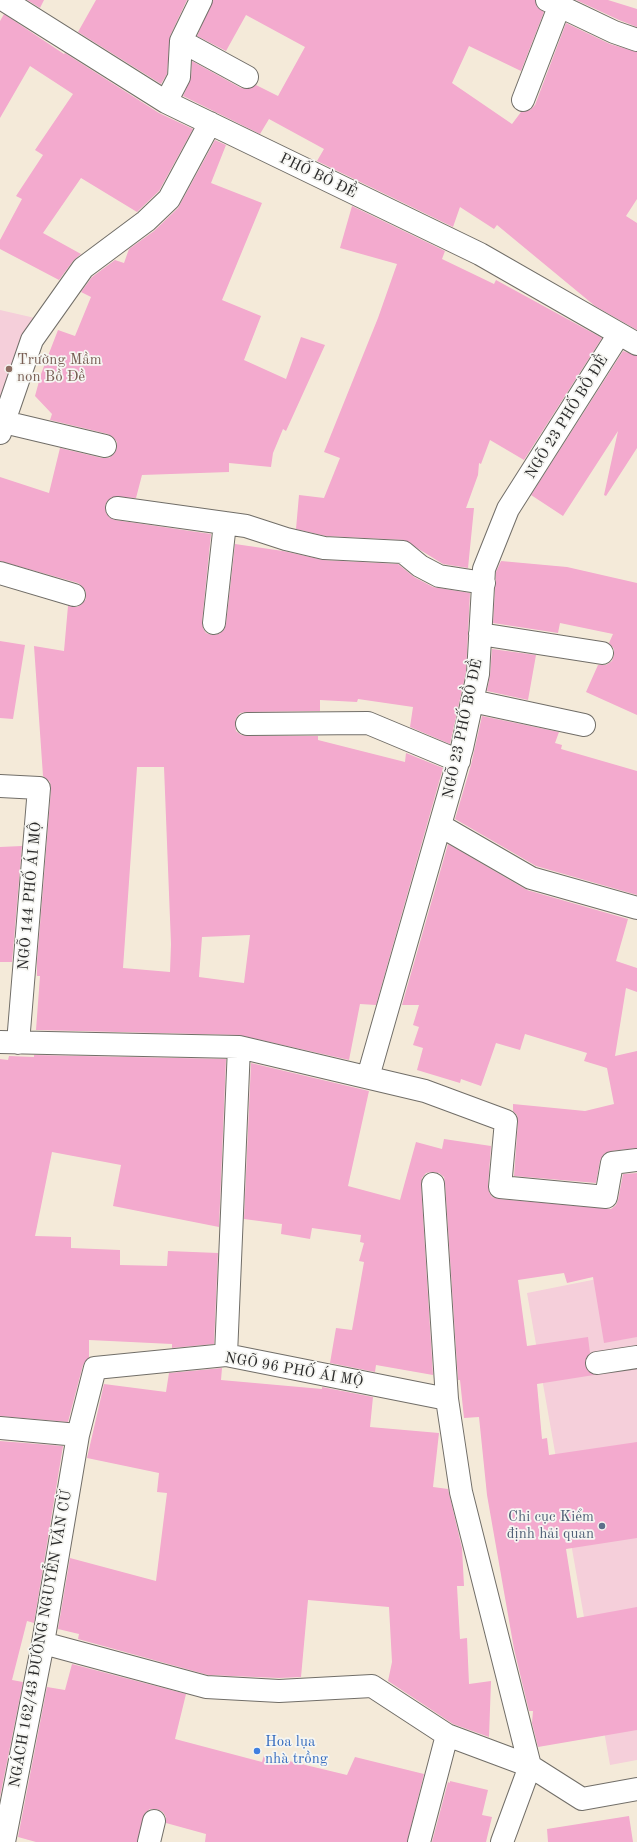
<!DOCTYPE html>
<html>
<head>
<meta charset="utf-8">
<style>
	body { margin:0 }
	canvas { display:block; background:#f4ead9 }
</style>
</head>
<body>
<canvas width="637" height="1842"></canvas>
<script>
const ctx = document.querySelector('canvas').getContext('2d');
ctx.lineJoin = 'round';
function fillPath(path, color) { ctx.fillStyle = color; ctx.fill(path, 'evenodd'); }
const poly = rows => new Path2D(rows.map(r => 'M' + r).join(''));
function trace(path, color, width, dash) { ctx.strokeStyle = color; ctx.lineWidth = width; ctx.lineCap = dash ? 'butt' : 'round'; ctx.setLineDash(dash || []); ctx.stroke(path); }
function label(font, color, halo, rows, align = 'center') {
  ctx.font = font + ' "Old Standard TT",serif'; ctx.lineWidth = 3.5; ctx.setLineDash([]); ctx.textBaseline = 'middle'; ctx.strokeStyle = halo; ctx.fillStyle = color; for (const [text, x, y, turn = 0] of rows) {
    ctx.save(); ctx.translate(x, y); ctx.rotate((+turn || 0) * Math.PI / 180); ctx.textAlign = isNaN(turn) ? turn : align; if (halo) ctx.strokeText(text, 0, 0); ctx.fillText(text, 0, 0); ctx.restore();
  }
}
fillPath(poly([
	[0,310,35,318,0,420],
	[637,1271,637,1760,610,1765,527,1293]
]), '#f5cfda');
fillPath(poly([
	[27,0,44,0,40,8],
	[96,0,187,0,170,36,167,74,161,84,78,32],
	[213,0,535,0,537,7,544,12,521,71,469,46,452,83,512,124,521,112,530,110,535,105,566,23,610,44,637,52,637,199,626,216,637,223,637,330,595,306,497,225,494,229,460,207,453,227,317,161,324,149,269,119,260,134,183,96,191,78,192,61,241,88,248,89,256,85,278,96,305,47,246,15,226,51,197,36],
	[576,0,608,0,637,9,637,27,619,20],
	[4,14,64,54,65,53,159,113,193,129,159,191,137,212,81,178,43,233,81,254,73,261,59,280,0,249,0,240,22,199,16,196,43,155,35,150,73,94,30,66,0,118,0,21],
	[215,140,226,145,211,183,262,203,222,300,261,316,244,360,286,379,301,337,325,345,286,431,283,429,273,453,271,467,229,463,229,472,142,475,136,498,112,497,107,501,105,506,106,513,110,518,115,520,211,534,202,622,203,628,206,633,212,635,219,634,224,630,226,624,235,544,283,551,323,560,398,564,414,577,433,587,470,593,466,672,450,744,410,727,413,707,358,699,357,702,320,700,320,711,247,712,240,713,236,718,235,724,236,731,241,735,247,736,318,736,318,740,405,762,406,753,443,768,376,1005,360,1004,349,1060,239,1035,36,1030,40,976,37,976,37,962,51,789,50,782,43,776,34,646,64,651,68,606,77,607,82,604,86,599,86,592,83,587,78,583,0,561,0,477,49,493,60,448,102,458,109,458,114,454,117,448,117,442,113,437,108,434,50,420,52,414,35,396,41,374,58,330,75,336,91,297,81,292,92,277,115,260,124,263,129,249,154,231,178,208],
	[137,767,164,767,171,944,170,972,123,968],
	[250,935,244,983,199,977,202,937],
	[352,206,445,251,442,259,494,284,496,280,602,338,524,460,490,440,481,464,479,463,478,475,466,508,474,508,468,568,443,564,404,540,326,536,296,529,299,495,324,498,340,458,324,452,378,318,397,264,340,248],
	[623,351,637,356,637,448,606,496,604,495,618,431,563,516,531,495],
	[501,561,567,567,637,583,637,715,586,692,598,665,606,665,612,661,614,655,614,649,609,643,613,634,560,623,558,633,493,623,496,572],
	[0,641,25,645,13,719,0,718],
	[492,649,536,655,528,700,487,691,490,675],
	[482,716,559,732,555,743,562,745,561,749,637,771,637,895,536,866,455,819,471,765],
	[448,844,527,890,628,919,616,961,637,968,637,992,626,988,615,1056,637,1051,637,1148,611,1151,604,1154,600,1161,596,1183,514,1176,518,1122,517,1115,513,1111,513,1104,585,1111,614,1104,607,1068,584,1061,587,1053,525,1034,520,1050,496,1043,481,1086,461,1079,460,1083,417,1070,423,1048,413,1045,419,1027,413,1025,419,1005,402,1005],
	[22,846,12,962,0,962,0,847],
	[34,1055,226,1059,219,1227,113,1206,121,1165,52,1152,35,1236,71,1237,71,1248,120,1250,120,1265,167,1266,168,1251,218,1253,214,1344,172,1348,172,1344,89,1340,89,1358,83,1365,68,1422,0,1416,0,1059,8,1060,9,1056,34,1057],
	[251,1063,369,1091,348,1186,400,1200,416,1142,442,1149,444,1139,491,1146,488,1186,489,1192,492,1197,499,1199,611,1209,616,1205,618,1200,623,1174,637,1173,637,1337,604,1343,593,1277,567,1283,564,1273,518,1280,527,1346,588,1337,590,1353,586,1358,585,1364,588,1371,594,1375,537,1384,542,1439,547,1438,549,1455,637,1442,637,1538,566,1549,577,1618,637,1607,637,1730,538,1747,532,1723,533,1711,529,1711,514,1649,487,1495,479,1417,464,1418,460,1380,458,1380,445,1183,444,1177,439,1173,432,1172,426,1173,422,1178,421,1184,433,1375,376,1365,375,1372,330,1363,336,1328,352,1330,364,1262,359,1261,364,1243,360,1242,361,1235,312,1228,310,1239,281,1234,282,1224,244,1219],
	[222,1368,221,1380,322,1389,322,1387,373,1397,370,1427,439,1433,433,1487,448,1489,462,1548,464,1586,457,1586,460,1639,467,1638,469,1684,491,1681,489,1737,453,1724,388,1681,392,1662,389,1607,308,1600,301,1677,279,1678,208,1675,78,1639,79,1634,58,1629,70,1558,156,1581,167,1493,157,1492,159,1473,87,1458,104,1384,166,1392,169,1373],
	[0,1441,63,1446,34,1623,27,1621,12,1680,23,1682,0,1797],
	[72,1664,186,1694,175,1739,262,1762,264,1755,347,1775,355,1757,424,1774,407,1842,205,1842,206,1834,166,1823,166,1817,163,1812,157,1809,150,1809,145,1813,137,1842,36,1842,18,1837,47,1687,65,1690],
	[450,1781,488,1790,482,1815,492,1817,486,1842,432,1842,448,1782,450,1783],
	[629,1816,633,1842,548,1842,547,1829]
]), '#f3aace');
const minor = poly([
	[4,0,166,102,480,254,637,344],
	[547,0,614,32,637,40],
	[181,41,247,77],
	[523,100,559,7],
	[166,102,179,77,181,41,201,0],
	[4,422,105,446],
	[0,433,32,340,83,268,146,221,169,199,210,123],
	[117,508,246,526,286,539,324,548,403,552,420,566,439,576,484,583],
	[0,573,74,595],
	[214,623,225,523],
	[480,634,602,653],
	[472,701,584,725],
	[247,724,368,723,459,761],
	[0,786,39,788,18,1043],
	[441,826,531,878,637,908],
	[0,1042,239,1047,425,1091,506,1121,500,1187,606,1197,612,1163,637,1160],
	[368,1077,462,748,478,674,484,569,508,509,619,334],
	[433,1184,447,1399,461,1492,530,1766,502,1842],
	[226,1355,239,1047],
	[597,1363,637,1357],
	[0,1428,78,1435,95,1368,226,1355,447,1399],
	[43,1643,206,1687,279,1691,372,1686,447,1735,530,1766,582,1799,637,1789],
	[4,1842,43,1643,78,1435],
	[149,1842,154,1821],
	[419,1842,447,1735]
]);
trace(minor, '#716e68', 24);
trace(minor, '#fff', 22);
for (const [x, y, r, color] of [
	[9,369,4,"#8d6e63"],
	[602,1526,4,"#5c6f8a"],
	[257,1751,4,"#3f7fe0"]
]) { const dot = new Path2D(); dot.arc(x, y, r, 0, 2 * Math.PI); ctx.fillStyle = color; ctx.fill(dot); trace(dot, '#f6f6f2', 1.5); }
label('15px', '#2b2b2b', '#f6f6f2', [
	["PHỐ BỒ ĐỀ",318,176,26],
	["NGÕ 23 PHỐ BỒ ĐỀ",567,417,-58],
	["NGÕ 23 PHỐ BỒ ĐỀ",463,729,-78],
	["NGÕ 144 PHỐ ÁI MỘ",30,896,-85],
	["NGÕ 96 PHỐ ÁI MỘ",294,1370,10],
	["NGÁCH 162/43 ĐƯỜNG NGUYỄN VĂN CỪ",41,1639,-80]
]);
label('15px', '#785e54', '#f6f6f2', [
	["Trường Mầm",17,360],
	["non Bồ Đề",17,377]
], 'left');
label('15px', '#4e5e75', '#f6f6f2', [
	["Chi cục Kiểm",594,1517],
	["định hải quan",594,1534]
], 'right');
label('15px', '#366cbe', '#f6f6f2', [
	["Hoa lụa",265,1742],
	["nhà trồng",265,1759]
], 'left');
</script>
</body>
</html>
